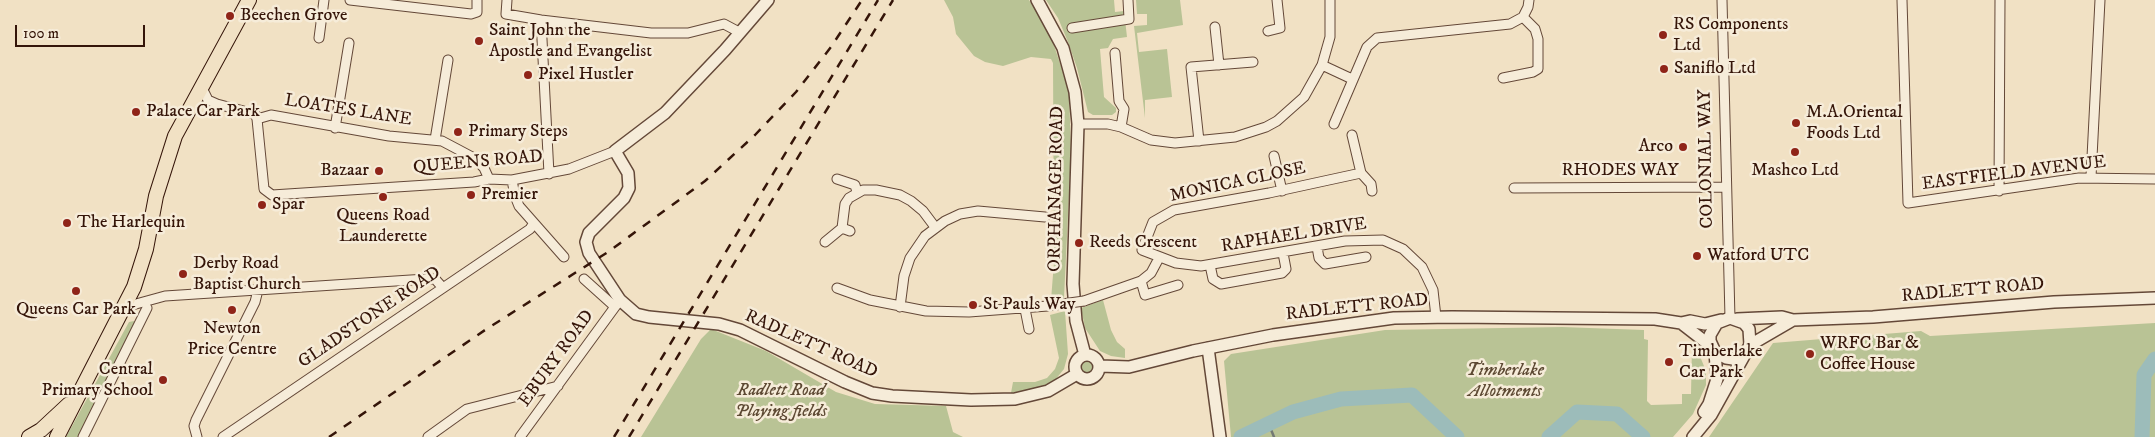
<!DOCTYPE html>
<html>
<head>
<meta charset="utf-8">
<style>
	body { margin:0 }
	#map { position:relative; width:2155px; height:437px; overflow:hidden; background:#f1e1c4; font-family:"IM FELL DW Pica",serif }
	canvas { display:block }
	.scale { position:absolute; left:15px; top:25px; width:130px; height:22px; box-sizing:border-box; border:2px solid #351509; border-top:0; padding-left:6px; font-size:15px; line-height:18px; white-space:nowrap; color:#351509; -webkit-text-stroke:4px #f6ecd9; paint-order:stroke }
</style>
</head>
<body>
<div id="map">
<canvas width="2155" height="437"></canvas>
<div class="scale">100 m</div>
</div>
<script>
const ctx = document.querySelector('canvas').getContext('2d');
ctx.lineJoin = 'round';
function fillPath(path, color) { ctx.fillStyle = color; ctx.fill(path, 'evenodd'); }
const poly = rows => new Path2D(rows.map(r => 'M' + r).join(''));
function trace(path, color, width, dash) { ctx.strokeStyle = color; ctx.lineWidth = width; ctx.lineCap = dash ? 'butt' : 'round'; ctx.setLineDash(dash || []); ctx.stroke(path); }
function label(font, color, halo, rows, align = 'center') {
  ctx.font = font + ' "IM FELL DW Pica",serif'; ctx.lineWidth = 5; ctx.setLineDash([]); ctx.textBaseline = 'middle'; ctx.strokeStyle = halo; ctx.fillStyle = color; for (const [text, x, y, turn = 0] of rows) {
    ctx.save(); ctx.translate(x, y); ctx.rotate((+turn || 0) * Math.PI / 180); ctx.textAlign = isNaN(turn) ? turn : align; if (halo) ctx.strokeText(text, 0, 0); ctx.fillText(text, 0, 0); ctx.restore();
  }
}
fillPath(poly([
	[944,0,1029,0,1050,33,1069,91,1071,153,1064,298,1051,300,1054,262,1053,63,1051,59,1031,57,1003,66,985,62,974,56,956,34,953,17],
	[1046,0,1114,0,1115,12,1124,11,1127,37,1113,39,1108,48,1100,49,1104,97,1116,108,1116,112,1112,115,1093,115,1088,112,1077,68,1068,42,1058,18],
	[1136,0,1180,0,1183,25,1137,33,1139,52,1167,49,1172,97,1145,100,1145,118,1134,26,1147,25,1147,14,1137,14],
	[1103,300,1111,330,1117,342,1125,349,1125,358,1111,356,1100,351,1085,328,1081,308],
	[1065,311,1068,354,1064,369,1055,380,1042,387,1011,393,1013,382,1035,382,1047,378,1055,369,1059,358,1050,315],
	[134,321,136,325,79,437,66,437,129,322],
	[2155,323,2155,437,1709,437,1773,343,1921,331,1930,336],
	[1562,327,1644,330,1644,339,1648,340,1647,401,1651,405,1682,404,1682,394,1691,394,1692,345,1697,349,1706,371,1706,385,1693,414,1673,437,1231,437,1224,361,1231,354,1385,330],
	[711,329,766,351,836,392,875,404,946,406,953,432,963,437,641,437,701,339],
	'1080 368a7 7 0 1 1 14 0a7 7 0 1 1-14 0Z'
]), '#b9c395');
trace(poly([
	[1268,422,1274,437]
]), '#737973', 2.5);
trace(poly([
	[1241,437,1293,412,1341,399,1412,395,1457,437],
	[1549,437,1577,412,1617,414,1643,437],
	[2142,437,2144,375,2155,359]
]), '#9cbcba', 15);
const minor = poly([
	[350,0,471,14,477,12,477,0],
	[507,0,506,14,541,20,651,33,688,33,724,24,739,32],
	[1722,0,1730,318],
	[1902,0,1908,203,2079,178,2155,179],
	[541,20,549,174],
	[1215,27,1219,65],
	[1072,28,1129,19,1128,0],
	[1268,31,1280,28,1277,0],
	[319,38,324,0],
	[1115,53,1119,101,1124,109,1121,127],
	[1322,65,1352,79],
	[1503,78,1533,72,1538,69,1538,39,1535,29,1523,17],
	[201,86,208,100,217,104,255,114,257,119,264,189,272,195,474,182,489,179,512,180,569,169,615,151],
	[257,119,271,115,389,136,442,141,476,159,484,168,489,179],
	[1078,124,1108,124,1121,127,1151,140,1175,143,1235,137,1266,127,1277,121,1304,97,1322,65,1330,37,1330,0],
	[1334,124,1367,47,1377,38,1510,24,1523,17,1528,7,1529,0],
	[335,128,349,43],
	[1352,135,1361,173,1371,184,1372,191],
	[435,140,448,60],
	[1199,141,1191,67,1253,62],
	[1274,156,1282,191],
	[1361,173,1269,193,1174,210,1153,222,1142,250,1176,263,1201,266,1345,241,1383,240,1403,249,1422,267,1433,290,1436,317],
	[2091,177,2100,0],
	[837,179,855,185,857,192],
	[512,180,515,196,519,206,564,257],
	[1514,188,1725,187],
	[1999,191,2000,0],
	[842,228,845,204,849,198,863,190,876,190,900,195,911,201,923,211,935,227],
	[825,242,842,228,850,231],
	[1317,247,1319,258,1325,264,1366,257],
	[1210,265,1213,279,1221,284,1282,273,1286,269,1283,253],
	[584,279,614,306],
	[1141,281,1145,295,1178,285],
	[837,288,870,300,926,311,969,312,1048,306],
	[1084,301,1141,281,1151,273,1159,258],
	[125,307,165,296,426,279,435,279,443,288],
	[900,307,904,276,910,258,925,236,945,221,960,214,978,211,1045,217],
	[1025,309,1029,329],
	[83,437,147,308],
	[197,437,194,426,196,420,255,302,258,290],
	[223,437,530,229,533,224],
	[428,437,467,409,558,386],
	[520,437,620,300]
]);
const tertiary = poly([
	[768,0,725,50,665,113,615,151,628,173,629,188,624,198,589,233,586,242,589,253,620,300,636,314,649,317,719,324,740,330,845,382,872,393,892,396,971,400,1015,399,1048,391,1077,374],
	[1037,0,1063,48,1075,92,1078,124,1073,284,1076,321,1085,355],
	[1737,319,1782,317,1793,320,1873,317,2054,302,2155,298],
	[1681,323,1712,347],
	[1750,345,1793,320],
	[1208,348,1220,437],
	'1075 367a12 12 0 1 1 24 0a12 12 0 1 1-24 0Z',
	[1100,366,1129,367,1193,351,1273,335,1394,318,1452,317,1655,319,1681,323,1690,321,1705,324,1721,320],
	[1704,412,1709,404,1717,379,1715,352],
	[1693,437,1711,415,1750,345,1749,329,1744,323,1730,318,1717,323,1710,335,1710,341,1715,352,1726,358,1733,359,1745,353]
]);
const primary = poly([
	[29,437,41,430,69,404],
	[57,437,134,287,146,249,156,196,175,136,249,0]
]);
trace(minor, '#644838', 11);
trace(tertiary, '#644838', 14);
trace(primary, '#351509', 16);
trace(minor, '#f6ecd9', 9);
trace(tertiary, '#f6ecd9', 11);
trace(primary, '#f1e1c4', 14);
trace(poly([
	[329,437,485,330,608,252,705,181,755,135,796,92,831,47,862,0],
	[614,437,878,0],
	[629,437,893,0]
]), '#351509', 2.5, [9, 9]);
const minorBridge = poly([
	[1048,306,1084,301]
]);
trace(minorBridge, '#644838', 11, []);
trace(minorBridge, '#f6ecd9', 9);
for (const [x, y, r, color] of [
	[230,16,5,"#8f2418"],
	[1663,35,5,"#8f2418"],
	[479,41,5,"#8f2418"],
	[1664,69,5,"#8f2418"],
	[528,75,5,"#8f2418"],
	[136,112,5,"#8f2418"],
	[1796,123,5,"#8f2418"],
	[458,132,5,"#8f2418"],
	[1683,147,5,"#8f2418"],
	[1795,152,5,"#8f2418"],
	[379,171,5,"#8f2418"],
	[471,195,5,"#8f2418"],
	[383,197,5,"#8f2418"],
	[262,205,5,"#8f2418"],
	[67,223,5,"#8f2418"],
	[1079,243,5,"#8f2418"],
	[1697,256,5,"#8f2418"],
	[183,274,5,"#8f2418"],
	[76,291,5,"#8f2418"],
	[973,305,5,"#8f2418"],
	[232,310,5,"#8f2418"],
	[1810,354,5,"#8f2418"],
	[1669,362,5,"#8f2418"],
	[163,380,5,"#8f2418"]
]) { const dot = new Path2D(); dot.arc(x, y, r, 0, 2 * Math.PI); ctx.fillStyle = color; ctx.fill(dot); trace(dot, '#f6ecd9', 2); }
label('18px', '#351509', '#f6ecd9', [
	["Beechen Grove",240,16],
	["RS Components",1673,25],
	["Ltd",1673,46],
	["Saint John the",489,31],
	["Apostle and Evangelist",489,52],
	["Saniflo Ltd",1674,69],
	["Pixel Hustler",538,75],
	["Palace Car Park",146,112],
	["M.A.Oriental",1806,113],
	["Foods Ltd",1806,134],
	["Primary Steps",468,132],
	["Arco",1673,147,"right"],
	["Bazaar",369,171,"right"],
	["Mashco Ltd",1795,171,"center"],
	["Premier",481,195],
	["Spar",272,205],
	["Queens Road",383,216,"center"],
	["Launderette",383,237,"center"],
	["The Harlequin",77,223],
	["Reeds Crescent",1089,243],
	["Watford UTC",1707,256],
	["Derby Road",193,264],
	["Baptist Church",193,285],
	["St Pauls Way",983,305],
	["Queens Car Park",76,310,"center"],
	["Newton",232,329,"center"],
	["Price Centre",232,350,"center"],
	["WRFC Bar &",1820,344],
	["Coffee House",1820,365],
	["Timberlake",1679,352],
	["Car Park",1679,373],
	["Central",153,370,"right"],
	["Primary School",153,391,"right"]
], 'left');
label('18px', '#351509', '#f6ecd9', [
	["LOATES LANE",348,111,9],
	["COLONIAL WAY",1707,159,-91],
	["QUEENS ROAD",478,163,-5],
	["RHODES WAY",1620,171],
	["EASTFIELD AVENUE",2014,174,-7],
	["MONICA CLOSE",1238,183,-12],
	["ORPHANAGE ROAD",1057,189,-89],
	["RAPHAEL DRIVE",1294,236,-9],
	["RADLETT ROAD",1973,291,-5],
	["RADLETT ROAD",1357,308,-6],
	["GLADSTONE ROAD",370,318,-34],
	["RADLETT ROAD",811,345,24],
	["EBURY ROAD",557,359,-54]
]);
label('italic 18px', '#5d4933', '#f6ecd9', [
	["Timberlake",1505,371],
	["Allotments",1505,392],
	["Radlett Road",781,391],
	["Playing fields",781,412]
]);
</script>
</body>
</html>
